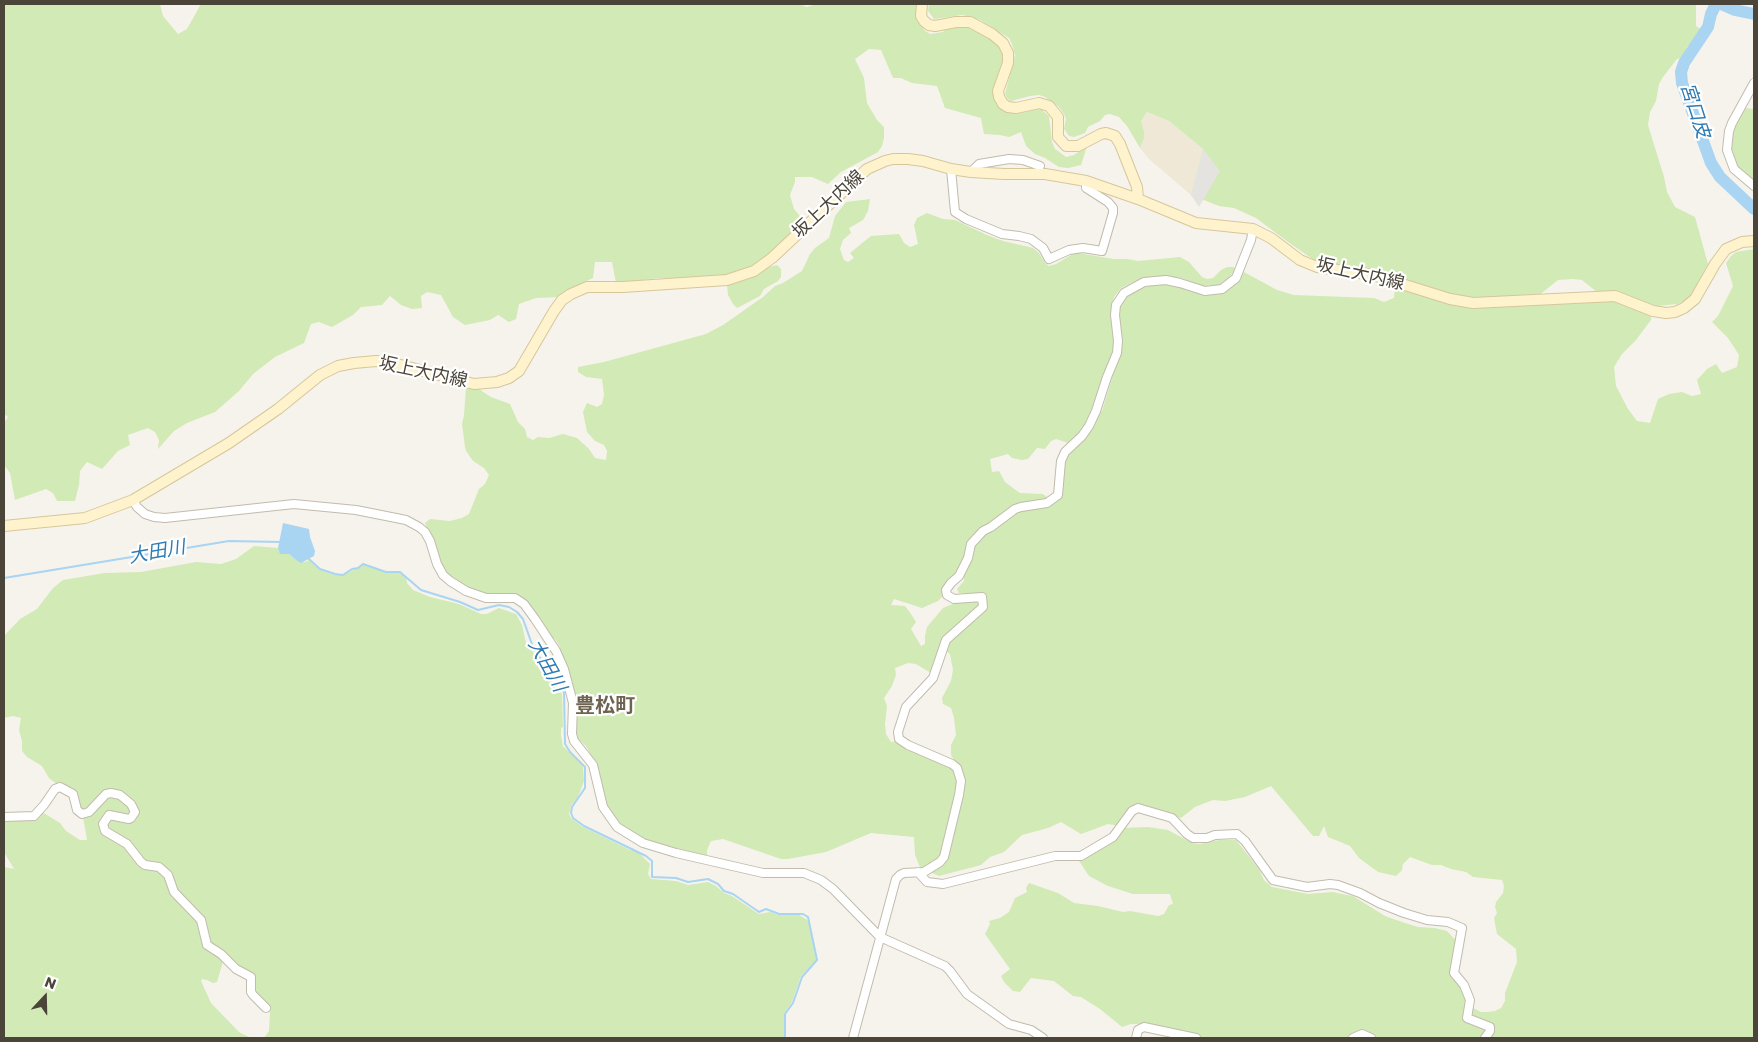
<!DOCTYPE html>
<html>
<head>
<meta charset="utf-8">
<style>
	body { margin:0 }
	#map { position:relative; width:1758px; height:1042px; overflow:hidden; background:#f6f3ec; font-family:Poppins,sans-serif }
	canvas { display:block }
	.frame { position:absolute; inset:0; border:5px solid #4b4439; pointer-events:none }
	.north { position:absolute; left:20px; top:972px; width:50px; height:50px; -webkit-text-stroke:4px #fff; paint-order:stroke; rotate:21deg; font-size:14px; font-weight:700; line-height:20px; text-align:center; color:#4b4439 }
	.north::after { content:''; display:block; margin:auto; width:18px; height:22px; background:#4b4439; clip-path:polygon(50% 0,100% 100%,50% 72%,0 100%) }
</style>
</head>
<body>
<div id="map">
<canvas width="1758" height="1042"></canvas>
<div class="frame"></div>
<div class="north">N</div>
</div>
<script>
const ctx = document.querySelector('canvas').getContext('2d');
ctx.lineJoin = 'round';
function fillPath(path, color) { ctx.fillStyle = color; ctx.fill(path, 'evenodd'); }
const poly = rows => new Path2D(rows.map(r => 'M' + r).join(''));
function trace(path, color, width, dash) { ctx.strokeStyle = color; ctx.lineWidth = width; ctx.lineCap = dash ? 'butt' : 'round'; ctx.setLineDash(dash || []); ctx.stroke(path); }
function label(font, color, halo, rows, align = 'center') {
  ctx.font = font + ' Poppins,"Noto Sans JP",sans-serif'; ctx.lineWidth = 4.5; ctx.setLineDash([]); ctx.textBaseline = 'middle'; ctx.strokeStyle = halo; ctx.fillStyle = color; for (const [text, x, y, turn = 0] of rows) {
    ctx.save(); ctx.translate(x, y); ctx.rotate((+turn || 0) * Math.PI / 180); ctx.textAlign = isNaN(turn) ? turn : align; if (halo) ctx.strokeText(text, 0, 0); ctx.fillText(text, 0, 0); ctx.restore();
  }
}
fillPath(poly([
	[1147,112,1169,121,1203,149,1191,195,1149,159,1140,148,1144,138,1144,131,1141,121]
]), '#efe8d6');
fillPath(poly([
	[4,4,160,4,163,16,178,34,187,29,201,4,799,4,807,7,816,4,919,4,918,16,924,30,930,34,943,32,947,28,962,25,971,26,988,35,1003,50,1005,61,996,100,1042,110,1049,116,1052,142,1055,149,1066,157,1074,155,1087,146,1081,165,1068,168,1059,167,1045,158,1035,154,1026,146,1021,132,1009,137,1000,135,984,134,981,118,945,108,937,86,912,83,901,78,893,78,881,50,869,49,855,59,864,78,867,103,877,120,884,127,884,138,882,146,878,152,841,172,828,184,812,177,795,177,795,182,790,195,794,209,803,220,769,255,748,269,726,275,697,279,659,278,616,283,612,262,595,262,593,278,568,290,560,297,536,298,519,304,516,319,509,322,498,315,490,320,465,325,453,317,441,295,427,292,421,296,422,308,412,309,401,305,390,296,382,305,361,307,353,315,332,327,319,322,311,324,304,343,275,357,253,374,239,391,215,412,187,423,174,431,158,449,159,440,155,432,148,428,128,435,130,445,118,451,102,469,87,462,80,471,79,485,75,501,57,501,53,493,46,489,15,500,10,473,4,465,4,423,8,417,4,414],
	[929,4,1696,4,1696,26,1701,29,1691,44,1686,48,1688,50,1683,58,1677,59,1663,77,1659,84,1656,101,1650,112,1648,125,1664,177,1667,192,1675,207,1695,217,1708,264,1689,299,1677,304,1657,306,1606,292,1597,292,1582,280,1573,279,1558,280,1538,296,1472,299,1317,262,1288,242,1256,218,1234,208,1219,206,1191,195,1203,149,1169,121,1147,112,1141,121,1144,131,1144,138,1140,148,1127,126,1119,117,1110,114,1105,115,1100,121,1088,127,1085,133,1074,137,1069,136,1064,129,1066,119,1064,114,1059,107,1045,97,1039,95,1030,96,1011,101,1007,98,1005,94,1015,55,1012,44,1009,38,980,20,971,17,962,15,934,19,928,11],
	[1745,108,1754,109,1754,183,1738,169,1730,150,1731,133],
	[870,199,868,211,863,220,849,228,851,233,843,240,840,249,844,260,848,262,854,258,850,253,871,236,899,234,904,243,910,247,918,244,914,225,917,218,927,213,943,219,955,220,987,235,1003,241,1033,248,1039,253,1046,264,1049,266,1056,264,1071,255,1078,253,1114,259,1127,259,1138,261,1180,257,1189,262,1202,277,1207,279,1213,278,1221,270,1227,267,1233,267,1236,269,1226,281,1219,285,1201,286,1182,278,1159,276,1141,278,1121,288,1114,297,1111,308,1114,344,1113,353,1088,424,1071,444,1056,439,1051,441,1045,449,1037,448,1028,459,1022,460,1012,458,1008,454,990,459,992,472,999,471,1005,482,1013,488,1020,493,1043,494,1048,498,1044,501,1033,502,987,527,983,526,978,531,958,573,947,581,943,589,943,596,938,601,922,608,894,599,891,605,905,606,911,614,916,622,911,629,921,646,925,644,925,636,927,627,943,608,960,601,976,601,980,605,954,630,931,673,916,664,908,663,895,668,896,675,892,686,884,698,887,706,885,724,886,734,891,742,898,741,903,747,909,751,913,750,955,770,958,780,941,857,923,869,920,867,915,855,914,837,871,833,826,852,788,859,781,859,723,839,711,841,707,850,707,856,682,852,647,842,620,825,610,813,606,805,595,763,586,746,576,737,558,650,560,647,555,639,550,638,529,605,471,590,452,579,446,573,441,564,425,523,430,519,450,521,462,518,469,514,479,489,485,484,489,475,484,468,473,461,466,451,465,447,462,424,464,415,466,388,479,389,491,397,510,404,518,422,525,429,527,437,533,440,538,437,549,438,563,434,577,438,589,449,595,458,606,460,607,451,604,445,595,441,587,432,583,412,587,403,597,407,602,404,604,395,602,379,586,377,578,372,578,367,604,362,706,334,723,325,763,297,775,286,783,283,802,271,810,254,815,248,829,238,835,216,846,202],
	[1754,249,1754,1038,1487,1038,1491,1033,1469,1018,1471,1007,1481,1012,1488,1012,1495,1011,1501,1008,1505,1001,1505,993,1517,962,1516,949,1497,934,1494,918,1497,913,1495,907,1496,902,1503,893,1504,886,1502,880,1473,877,1466,872,1451,869,1441,865,1432,865,1410,857,1403,864,1402,870,1396,876,1378,872,1359,858,1350,846,1328,837,1324,826,1319,836,1313,836,1271,786,1245,797,1225,801,1213,800,1195,807,1181,818,1144,806,1120,826,1108,824,1081,834,1061,822,1048,828,1022,835,1004,852,990,857,981,865,939,876,930,872,938,866,961,795,955,762,951,755,951,745,956,735,954,718,951,708,943,704,942,698,951,681,953,670,950,654,944,650,947,642,981,612,979,594,959,593,957,589,964,581,963,575,972,546,981,535,1015,512,1054,503,1058,498,1063,465,1066,456,1098,412,1102,411,1123,342,1119,317,1119,306,1124,298,1132,291,1152,285,1167,284,1179,286,1207,295,1219,294,1232,287,1244,272,1277,290,1294,295,1374,298,1384,302,1394,298,1395,285,1449,301,1612,299,1647,312,1651,316,1651,320,1636,340,1622,354,1614,367,1616,386,1628,409,1637,421,1650,423,1658,399,1669,394,1682,392,1692,396,1701,394,1697,380,1707,369,1716,364,1722,373,1737,367,1739,355,1728,338,1712,322,1718,316,1733,286,1726,263,1731,256,1736,252],
	[777,265,781,269,781,277,778,281,764,289,760,296,737,308,733,304,728,295,727,284,748,279,765,268],
	[254,546,278,548,281,554,289,554,296,560,305,562,309,560,320,570,335,575,339,574,343,575,363,565,386,572,398,572,406,577,407,583,413,590,430,597,459,604,481,614,487,614,499,608,516,614,522,625,526,643,555,680,562,695,563,727,561,728,561,735,563,747,564,747,583,766,584,781,578,797,571,806,569,814,571,818,583,827,630,850,637,851,650,864,648,874,651,879,676,881,688,885,708,882,716,886,724,893,732,896,759,914,770,912,778,915,799,915,809,921,816,960,801,976,792,1002,784,1014,784,1038,264,1038,269,1031,270,1011,266,1005,254,995,253,982,210,945,205,927,176,892,169,874,145,863,109,833,105,825,109,817,127,822,136,812,111,791,88,811,81,811,78,804,58,785,49,778,42,766,27,757,22,751,22,741,19,730,21,718,13,716,4,718,4,636,20,619,37,609,53,588,63,580,105,573,141,572,196,562,221,564,236,559],
	[107,796,119,796,133,810,129,817,113,813,101,824,122,842,136,860,158,868,195,913,204,937,224,958,217,982,213,983,207,980,202,979,201,981,211,1003,239,1032,251,1038,4,1038,4,867,14,869,4,852,4,819,42,812,60,823,66,831,80,840,87,840,83,817],
	[1148,827,1168,830,1192,843,1200,844,1219,840,1236,840,1259,869,1264,880,1272,887,1308,894,1333,892,1342,894,1353,896,1385,916,1405,923,1418,927,1435,928,1447,931,1458,943,1452,972,1463,986,1468,1000,1466,1017,1488,1027,1483,1038,1376,1038,1371,1036,1351,1038,1202,1038,1139,1024,1131,1024,1122,1027,1100,1009,1081,997,1073,996,1054,981,1031,978,1020,992,1013,991,1004,982,1001,976,1010,969,985,934,990,924,989,921,1000,918,1009,912,1015,898,1027,892,1026,888,1029,883,1058,893,1074,903,1098,906,1123,912,1130,911,1158,916,1164,914,1169,905,1173,904,1170,894,1133,894,1108,886,1089,876,1079,861,1124,828]
]), '#d2eab5');
fillPath(poly([
	[1203,149,1220,171,1199,207,1191,195]
]), '#e5e3e0');
fillPath(poly([
	[283,523,309,529,310,537,315,551,314,556,301,563,296,560,289,554,280,554,278,548]
]), '#a9d4f2');
trace(poly([
	[309,559,320,569,335,574,343,575,352,569,358,568,363,564,386,572,400,572,421,590,460,602,478,610,499,605,509,607,517,612,523,619,534,650,556,678,564,693,565,744,570,752,585,767,585,788,572,807,571,813,573,818,584,826,646,856,652,861,652,877,676,878,688,882,708,879,718,884,724,891,733,894,759,912,766,909,779,914,803,914,808,917,817,960,802,977,793,1003,785,1014,785,1038],
	[4,578,229,541,281,542]
]), '#a9d4f2', 2);
trace(poly([
	[1716,4,1711,14,1708,27,1684,63,1681,72,1682,83,1711,163,1720,177,1754,209],
	[1721,4,1735,10,1754,14]
]), '#a9d4f2', 12);
const minor = poly([
	[1754,83,1732,123,1729,131,1727,150,1734,169,1754,186],
	[951,169,955,212,966,219,1002,234,1019,236,1031,239,1043,248,1049,259,1069,250,1083,248,1102,251,1113,213,1113,208,1108,202,1086,188,1086,181],
	[971,172,979,164,1009,159,1023,160,1040,166],
	[133,500,137,507,145,514,154,517,165,518,294,504,356,510,406,520,419,527,425,532,430,541,437,564,443,575,450,581,466,591,486,598,515,598,524,604,535,619,556,651,564,669,573,703,572,734,574,741,593,765,603,807,617,827,643,843,676,853,763,873,804,873,821,880,833,889,880,937,945,966,950,971,967,994,1009,1024,1031,1030,1043,1038],
	[4,817,34,816,44,805,55,789,60,787,73,794,77,810,82,814,89,812,106,794,111,793,120,795,131,804,135,812,131,818,129,819,109,815,103,824,105,831,127,844,141,862,145,865,159,867,168,875,174,892,201,920,207,945,221,954,236,969,251,977,251,992,253,995,266,1008],
	[918,872,927,882,943,884,1055,856,1081,856,1113,837,1132,811,1138,808,1172,818,1187,834,1193,838,1207,838,1215,835,1237,834,1245,841,1273,880,1307,887,1330,884,1338,885,1360,893,1379,903,1404,913,1427,920,1448,922,1462,928,1454,973,1464,985,1470,1000,1467,1018,1490,1027,1490,1031,1485,1038],
	[853,1038,896,879,900,875,904,873,924,872,940,862,944,857,959,795,961,781,957,768,952,764,908,745,899,739,898,732,906,707,933,678,946,640,983,607,982,597,954,599,947,595,946,590,951,583,959,576,968,558,971,544,983,531,991,527,1015,509,1021,507,1047,503,1058,495,1061,461,1065,452,1082,436,1089,426,1096,411,1107,377,1117,353,1118,341,1115,315,1116,305,1124,293,1144,282,1166,280,1180,283,1205,291,1222,289,1236,278,1251,240,1253,229],
	[1136,1038,1138,1030,1144,1027,1196,1038],
	[1353,1038,1362,1034,1371,1038]
]);
const secondary = poly([
	[922,4,921,16,924,21,929,25,935,26,956,22,970,22,992,34,1003,43,1008,53,1008,63,998,91,999,97,1003,104,1008,107,1016,108,1039,103,1049,106,1058,117,1058,137,1066,146,1078,146,1101,134,1106,133,1115,136,1120,144,1137,187,1138,199],
	[4,526,85,518,133,500,229,443,278,409,320,375,338,366,354,363,376,361,397,364,474,384,497,382,509,378,519,371,554,311,562,300,571,294,587,287,623,287,727,280,754,271,772,258,867,169,885,161,893,159,908,159,923,161,951,169,971,172,1004,174,1045,174,1086,181,1138,199,1196,223,1253,229,1271,238,1300,260,1317,267,1373,275,1450,299,1473,303,1615,296,1653,311,1666,313,1675,312,1684,308,1695,299,1715,264,1726,249,1742,242,1754,241]
]);
trace(minor, '#c2bbae', 10);
trace(secondary, '#d6c79b', 12);
trace(minor, '#fff', 8);
trace(secondary, '#fff3cd', 10);
label('18px', '#4b4439', '#fff', [
	["坂上大内線",829,205,-43],
	["坂上大内線",1360,275,13],
	["坂上大内線",423,373,12]
]);
label('italic 19px', '#2e7ab2', '#fff', [
	["宮口皮",1694,111,72],
	["大田川",157,553,-10],
	["大田川",546,666,61]
]);
label('bold 20px', '#6e6250', '#fff', [
	["豊松町",605,707]
]);
</script>
</body>
</html>
